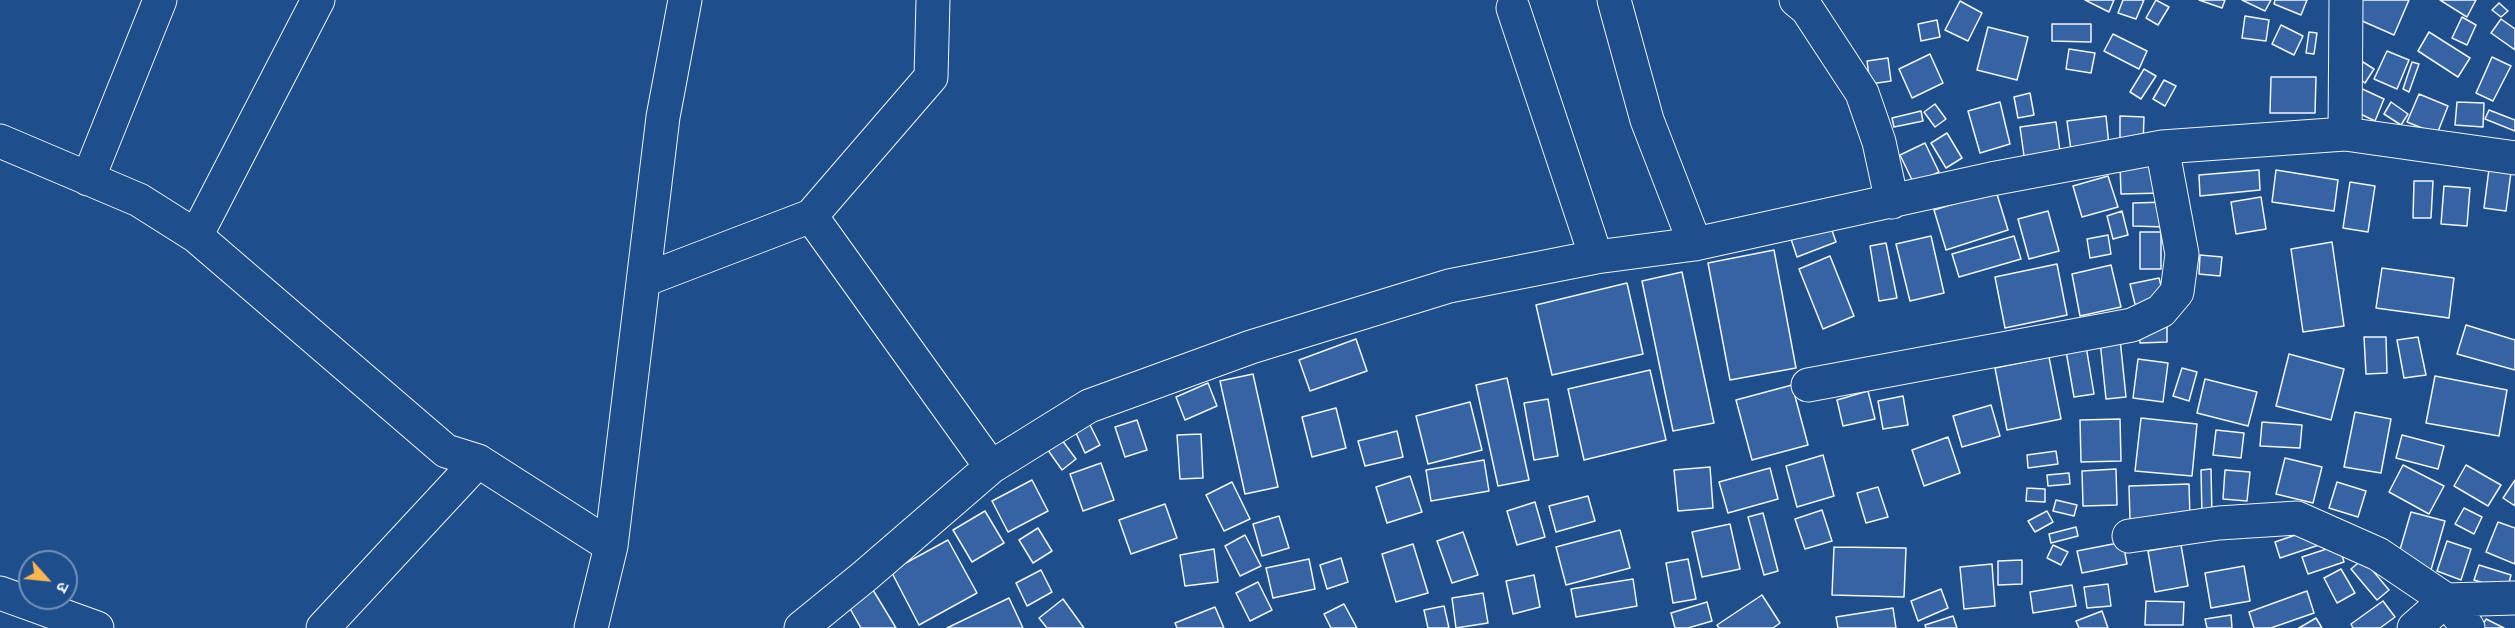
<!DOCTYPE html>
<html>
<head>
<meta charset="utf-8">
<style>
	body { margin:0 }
	#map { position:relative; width:2515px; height:628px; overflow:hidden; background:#1f4e8c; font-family:Montserrat,"Noto Sans Devanagari",sans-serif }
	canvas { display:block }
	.north { position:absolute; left:18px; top:550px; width:60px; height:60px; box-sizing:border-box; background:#1f4e8c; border:2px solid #7391ba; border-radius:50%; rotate:117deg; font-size:16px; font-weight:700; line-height:24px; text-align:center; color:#f2f6ff }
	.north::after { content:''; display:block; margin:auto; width:21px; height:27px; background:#ffb74d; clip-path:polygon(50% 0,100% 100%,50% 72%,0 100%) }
</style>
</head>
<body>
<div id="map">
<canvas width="2515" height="628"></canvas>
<div class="north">उ</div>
</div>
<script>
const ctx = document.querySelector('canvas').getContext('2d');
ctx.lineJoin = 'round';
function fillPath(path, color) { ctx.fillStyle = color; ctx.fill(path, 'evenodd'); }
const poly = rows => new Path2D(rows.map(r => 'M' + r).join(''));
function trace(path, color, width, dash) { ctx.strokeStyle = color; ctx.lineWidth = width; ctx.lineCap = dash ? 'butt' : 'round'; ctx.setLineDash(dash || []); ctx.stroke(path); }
const building = poly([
	[2085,0,2114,0,2109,12,2085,0],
	[2123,0,2144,0,2136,19,2118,13,2123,0],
	[2156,0,2169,7,2158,25,2146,18,2156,0],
	[2199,0,2225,0,2222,8,2199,0],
	[2242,0,2271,0,2265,11,2242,0],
	[2275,0,2307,0,2301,15,2274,4,2275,0],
	[2360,0,2409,0,2394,35,2353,17,2360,0],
	[2440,0,2476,0,2467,17,2440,0],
	[1960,1,1982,13,1968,41,1945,30,1960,1],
	[2499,3,2508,11,2501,17,2492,10,2499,3],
	[2245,16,2269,20,2266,41,2242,38,2245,16],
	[2462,17,2476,25,2467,45,2452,38,2462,17],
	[2501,19,2515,29,2515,50,2491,33,2501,19],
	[1937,20,1940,37,1921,41,1918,24,1937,20],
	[2052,24,2091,24,2091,42,2052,41,2052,24],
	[2281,25,2303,36,2294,55,2272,44,2281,25],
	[1988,27,2028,37,2017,80,1977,70,1988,27],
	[2309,32,2317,33,2314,54,2306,53,2309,32],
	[2429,32,2470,58,2458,77,2418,51,2429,32],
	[2113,34,2147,51,2139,69,2104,51,2113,34],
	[2069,49,2095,53,2091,73,2066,69,2069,49],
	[2387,51,2409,60,2397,89,2374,79,2387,51],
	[1930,54,1943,83,1912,98,1899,69,1930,54],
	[2492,57,2511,66,2493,101,2476,93,2492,57],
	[1888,58,1891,81,1870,84,1867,61,1888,58],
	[2363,62,2374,69,2365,83,2354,75,2363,62],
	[2412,62,2419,64,2409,92,2403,89,2412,62],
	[2144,69,2156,76,2141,99,2130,92,2144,69],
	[2271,77,2316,77,2315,113,2270,113,2271,77],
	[2164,80,2176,86,2165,106,2153,99,2164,80],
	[2358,87,2384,99,2375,121,2348,108,2358,87],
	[2030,93,2034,115,2018,118,2014,97,2030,93],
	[2419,94,2448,106,2437,134,2407,122,2419,94],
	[2000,102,2010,144,1980,153,1968,111,2000,102],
	[2391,102,2408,114,2401,125,2384,114,2391,102],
	[2457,102,2484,103,2483,127,2455,125,2457,102],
	[1935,104,1946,119,1935,127,1924,112,1935,104],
	[2489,110,2515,120,2515,131,2485,119,2489,110],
	[1921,111,1923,121,1894,127,1892,118,1921,111],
	[2106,116,2109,146,2071,150,2067,121,2106,116],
	[2120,116,2144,117,2143,143,2120,143,2120,116],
	[2056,122,2060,151,2024,156,2020,127,2056,122],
	[1947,133,1962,158,1946,168,1931,143,1947,133],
	[1925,143,1939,172,1914,184,1900,155,1925,143],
	[2161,163,2162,193,2121,194,2120,164,2161,163],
	[2489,169,2511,172,2506,211,2484,208,2489,169],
	[2259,170,2260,190,2200,196,2199,175,2259,170],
	[2276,170,2338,180,2334,211,2272,202,2276,170],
	[2108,176,2118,207,2082,217,2073,186,2108,176],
	[2414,181,2433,181,2431,218,2413,218,2414,181],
	[2350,182,2375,186,2368,232,2343,228,2350,182],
	[2444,186,2470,188,2467,226,2441,224,2444,186],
	[1996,191,2008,230,1946,250,1934,210,1996,191],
	[2261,197,2266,229,2236,234,2231,202,2261,197],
	[2167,202,2166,227,2133,226,2133,203,2167,202],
	[2048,211,2059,251,2029,259,2018,219,2048,211],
	[2122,211,2128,235,2113,239,2107,216,2122,211],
	[1829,222,1836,242,1797,257,1790,236,1829,222],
	[2140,232,2161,232,2161,269,2140,269,2140,232],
	[2108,235,2111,254,2090,258,2087,239,2108,235],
	[1931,236,1944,293,1910,301,1896,244,1931,236],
	[2014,236,2021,259,1959,277,1952,254,2014,236],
	[2332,242,2344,326,2303,332,2291,249,2332,242],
	[1886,243,1897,298,1879,301,1870,246,1886,243],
	[1774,250,1796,368,1730,380,1708,263,1774,250],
	[2200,255,2222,257,2220,276,2199,274,2200,255],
	[1830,256,1854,316,1823,329,1799,269,1830,256],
	[2057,264,2067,315,2005,328,1995,277,2057,264],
	[2111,265,2121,307,2080,316,2072,274,2111,265],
	[2382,268,2454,278,2449,318,2376,308,2382,268],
	[1682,272,1714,423,1673,431,1642,281,1682,272],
	[2159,278,2165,301,2136,308,2130,284,2159,278],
	[1627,283,1643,354,1552,375,1536,305,1627,283],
	[2167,323,2167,342,2140,343,2139,324,2167,323],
	[2466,325,2515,340,2515,370,2457,354,2466,325],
	[2364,337,2386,337,2387,373,2366,374,2364,337],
	[2418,337,2426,375,2404,378,2397,340,2418,337],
	[1356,339,1367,371,1310,391,1299,360,1356,339],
	[2120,339,2126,397,2106,399,2100,341,2120,339],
	[2086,346,2094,394,2074,397,2066,351,2086,346],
	[2289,354,2344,369,2331,420,2276,406,2289,354],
	[2049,357,2061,419,2007,430,1995,368,2049,357],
	[2138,359,2168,363,2163,402,2133,398,2138,359],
	[2182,368,2197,372,2189,401,2173,396,2182,368],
	[1650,370,1666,440,1584,460,1568,389,1650,370],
	[1253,374,1278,487,1245,494,1220,381,1253,374],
	[2435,376,2507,390,2499,436,2426,423,2435,376],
	[1507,378,1529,480,1498,486,1476,385,1507,378],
	[2205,379,2257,392,2248,426,2197,413,2205,379],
	[1208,383,1217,406,1185,420,1176,397,1208,383],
	[1792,385,1808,445,1752,460,1736,400,1792,385],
	[1868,391,1875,419,1843,426,1837,400,1868,391],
	[1903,396,1908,425,1883,429,1878,401,1903,396],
	[1548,399,1558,456,1534,460,1524,403,1548,399],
	[1470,402,1482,450,1428,464,1416,416,1470,402],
	[1991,405,2000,436,1962,447,1953,416,1991,405],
	[1336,408,1346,448,1312,457,1302,417,1336,408],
	[2355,412,2391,419,2381,473,2344,467,2355,412],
	[1086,417,1100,445,1085,453,1072,424,1086,417],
	[2141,418,2197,424,2192,476,2135,471,2141,418],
	[2120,419,2121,461,2081,462,2080,420,2120,419],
	[1137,420,1147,450,1125,457,1115,427,1137,420],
	[2262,422,2302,425,2300,448,2260,446,2262,422],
	[2216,430,2244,433,2241,458,2213,455,2216,430],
	[1397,431,1403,457,1365,466,1358,441,1397,431],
	[1201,434,1203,478,1180,479,1177,435,1201,434],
	[2402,435,2444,446,2438,469,2396,458,2402,435],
	[1059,436,1076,459,1062,470,1045,446,1059,436],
	[1948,437,1960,473,1924,486,1912,450,1948,437],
	[2056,451,2058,464,2028,468,2027,455,2056,451],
	[1823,455,1834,496,1797,507,1786,466,1823,455],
	[2285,458,2322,467,2313,503,2276,494,2285,458],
	[1484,460,1489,491,1431,501,1426,470,1484,460],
	[1101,463,1114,500,1083,511,1070,474,1101,463],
	[2403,465,2444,486,2429,514,2389,492,2403,465],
	[2466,465,2501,485,2488,506,2454,486,2466,465],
	[1710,467,1713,508,1678,511,1674,470,1710,467],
	[1770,468,1778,499,1728,513,1719,482,1770,468],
	[2116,469,2117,505,2083,506,2082,471,2116,469],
	[2211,469,2212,516,2202,516,2201,470,2211,469],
	[2225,470,2250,472,2247,501,2223,499,2225,470],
	[2069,473,2070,484,2048,486,2047,475,2069,473],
	[1410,476,1422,512,1387,523,1376,487,1410,476],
	[1032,480,1048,511,1008,532,992,501,1032,480],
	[2515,480,2515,506,2503,498,2515,480],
	[1232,482,1250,519,1224,531,1206,495,1232,482],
	[2337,482,2366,491,2358,517,2329,508,2337,482],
	[2189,484,2190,518,2130,520,2129,486,2189,484],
	[1878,487,1888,517,1866,523,1857,493,1878,487],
	[2027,488,2045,489,2045,502,2026,501,2027,488],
	[1588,496,1595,521,1556,532,1549,506,1588,496],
	[2056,500,2077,505,2074,516,2053,511,2056,500],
	[1535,502,1545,537,1517,545,1507,511,1535,502],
	[1165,504,1177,538,1131,554,1119,520,1165,504],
	[2464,508,2482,517,2474,534,2455,524,2464,508],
	[1822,510,1832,541,1805,549,1795,519,1822,510],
	[985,511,1004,543,972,562,953,530,985,511],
	[2047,511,2053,522,2035,532,2028,521,2047,511],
	[2411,512,2445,521,2431,570,2397,560,2411,512],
	[1763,513,1778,571,1764,575,1748,517,1763,513],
	[1279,516,1289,548,1262,556,1253,524,1279,516],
	[2498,522,2515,528,2515,564,2486,552,2498,522],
	[1730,524,1740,569,1702,577,1692,532,1730,524],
	[2076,527,2078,536,2051,543,2049,534,2076,527],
	[1038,528,1052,551,1033,563,1019,540,1038,528],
	[2313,529,2319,545,2280,558,2275,542,2313,529],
	[1620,530,1630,568,1566,585,1556,547,1620,530],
	[1463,532,1478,575,1452,583,1437,541,1463,532],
	[1245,535,1261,566,1240,576,1225,546,1245,535],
	[948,540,977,593,919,625,891,571,948,540],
	[2447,541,2471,549,2461,580,2437,571,2447,541],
	[2123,542,2127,564,2082,573,2077,551,2123,542],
	[1413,544,1428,593,1396,602,1382,554,1413,544],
	[2053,545,2068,552,2061,565,2047,558,2053,545],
	[2181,545,2188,586,2155,592,2148,551,2181,545],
	[2339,545,2344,562,2308,574,2302,557,2339,545],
	[1834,547,1906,548,1904,597,1832,595,1834,547],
	[1214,549,1218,582,1185,586,1180,555,1214,549],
	[1341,558,1348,582,1327,589,1320,565,1341,558],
	[1309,559,1315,589,1273,598,1266,568,1309,559],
	[1688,559,1696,599,1673,603,1666,563,1688,559],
	[2363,559,2389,590,2377,600,2351,569,2363,559],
	[2022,560,2022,584,1998,585,1998,561,2022,560],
	[1992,564,1995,606,1964,609,1960,567,1992,564],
	[2479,565,2511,575,2507,590,2474,580,2479,565],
	[2244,566,2250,601,2211,608,2205,573,2244,566],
	[2341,569,2355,593,2337,603,2324,578,2341,569],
	[1041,570,1052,592,1027,606,1016,583,1041,570],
	[1534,575,1540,607,1513,614,1506,581,1534,575],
	[1633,579,1637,606,1576,617,1571,589,1633,579],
	[1258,582,1272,610,1250,621,1236,593,1258,582],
	[2108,584,2111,606,2087,608,2084,587,2108,584],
	[2072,585,2076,606,2033,613,2030,592,2072,585],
	[1941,589,1948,608,1918,621,1911,601,1941,589],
	[873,590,896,628,861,628,848,605,873,590],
	[2307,591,2314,613,2271,628,2254,628,2249,612,2307,591],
	[1483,593,1488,623,1456,628,1452,598,1483,593],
	[1762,595,1780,623,1773,628,1719,628,1717,625,1762,595],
	[1009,598,1023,628,947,628,1009,598],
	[1063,599,1084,628,1047,628,1039,618,1063,599],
	[2146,601,2184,602,2183,625,2145,625,2146,601],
	[2383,601,2395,617,2380,628,2353,628,2351,624,2383,601],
	[1707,602,1712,621,1688,628,1675,628,1671,613,1707,602],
	[1344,604,1357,628,1331,628,1324,614,1344,604],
	[1444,606,1449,628,1428,628,1424,610,1444,606],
	[1215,607,1224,628,1177,628,1175,623,1215,607],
	[1893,608,1896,628,1838,628,1836,617,1893,608],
	[2102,611,2108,628,2079,628,2076,621,2102,611],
	[2231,615,2232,628,2207,628,2205,619,2231,615],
	[1953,616,1957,628,1926,628,1925,625,1953,616],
	[2316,618,2322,628,2299,628,2316,618],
	[2486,619,2504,628,2481,628,2486,619]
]);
fillPath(building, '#3563a3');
trace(building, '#f2f6ff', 1.5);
const minor = poly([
	[1614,0,1647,120,1695,244],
	[1796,0,1807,9,1862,93,1879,142,1892,202],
	[1513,8,1596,257],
	[2345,134,2346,0],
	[0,141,139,200,196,236,446,451,478,461,611,546],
	[88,179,160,0],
	[811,216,991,467],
	[196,236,318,0],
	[644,280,811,216,931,77,933,0],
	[1808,385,2132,325,2161,311,2177,292,2182,254,2162,147],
	[2129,536,2219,523,2297,518,2378,554,2446,600,2468,628],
	[0,593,97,628],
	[323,628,478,461],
	[591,628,611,546,663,117,685,0],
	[801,628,866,575,991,467,1089,406,1251,347,1449,286,1596,257,1695,244,1991,179,2162,147,2345,134,2515,158],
	[2414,628,2446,600,2515,598]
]);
trace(minor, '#f2f6ff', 35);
trace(minor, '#1f4e8c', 33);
</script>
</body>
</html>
